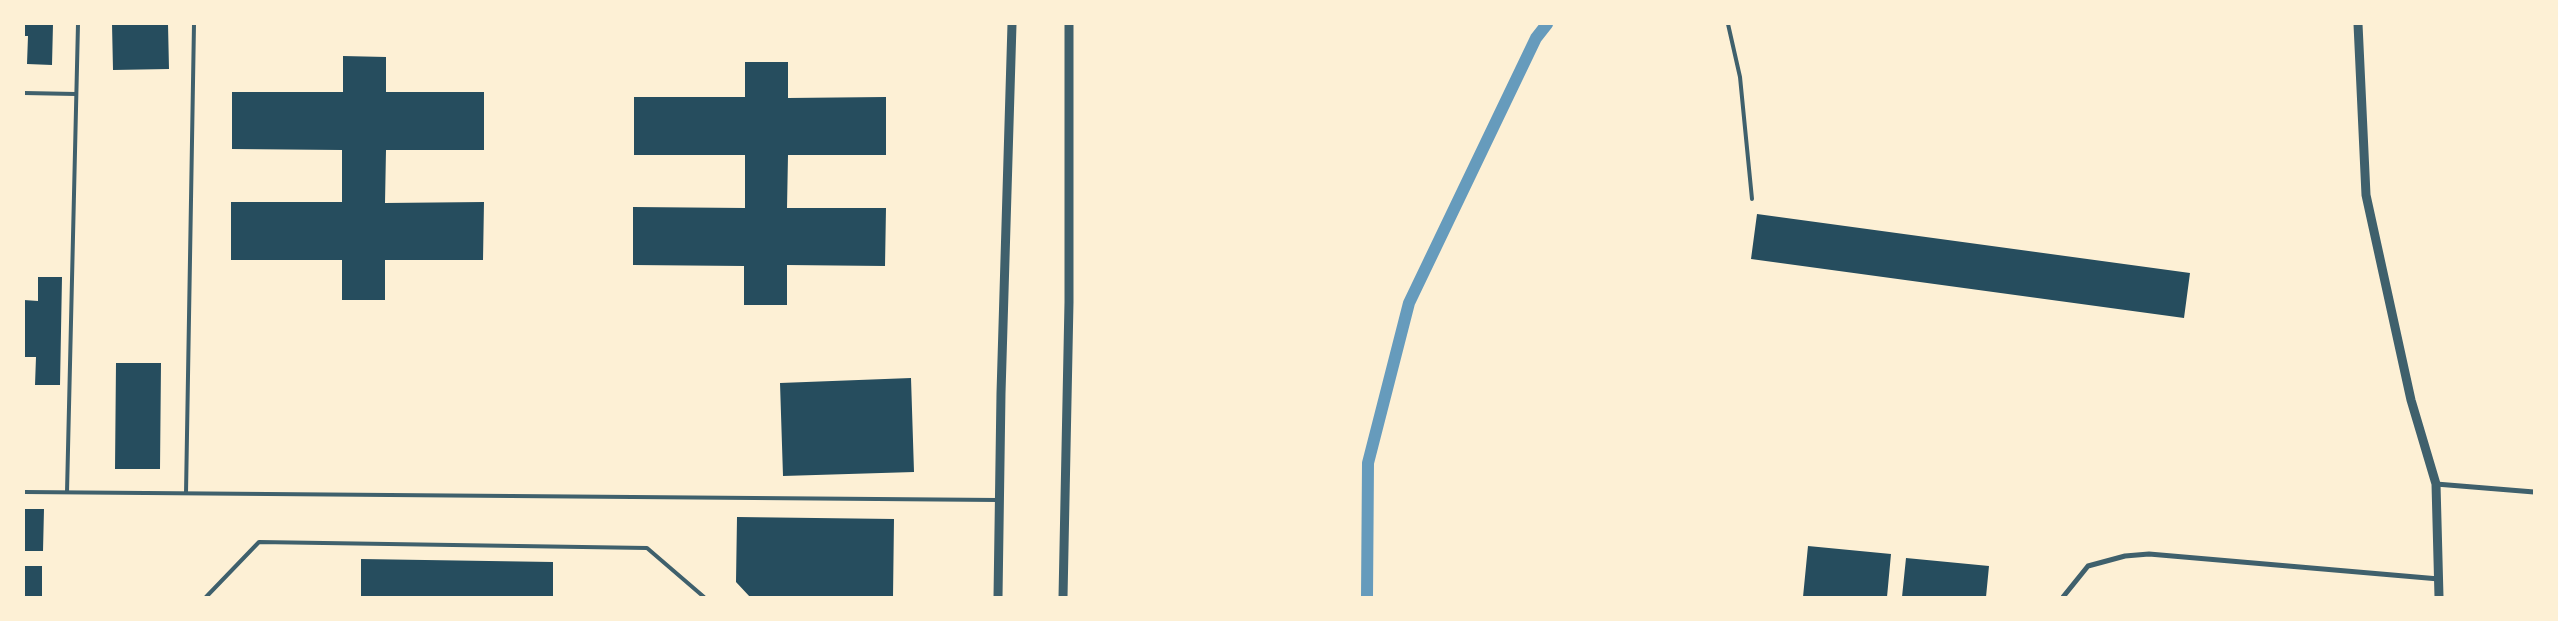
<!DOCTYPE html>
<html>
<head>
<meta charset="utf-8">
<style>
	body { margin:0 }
	#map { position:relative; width:2558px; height:621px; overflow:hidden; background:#fdf0d5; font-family:Arial,sans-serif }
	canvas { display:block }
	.frame { position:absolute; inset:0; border:25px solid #fdf0d5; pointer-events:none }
</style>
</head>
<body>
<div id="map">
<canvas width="2558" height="621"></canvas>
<div class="frame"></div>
</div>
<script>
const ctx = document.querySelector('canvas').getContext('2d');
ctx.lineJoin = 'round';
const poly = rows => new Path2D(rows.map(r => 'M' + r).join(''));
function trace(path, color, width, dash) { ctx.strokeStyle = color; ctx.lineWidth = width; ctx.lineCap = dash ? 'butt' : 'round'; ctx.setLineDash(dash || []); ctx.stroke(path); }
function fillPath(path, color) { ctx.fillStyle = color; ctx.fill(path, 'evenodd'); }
trace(poly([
	[1367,597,1368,463,1409,303,1536,38,1547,24]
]), '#669bbc', 12);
fillPath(poly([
	[24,24,53,24,52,65,27,64,28,36,24,36],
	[112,24,168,24,169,69,113,70],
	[343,56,386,57,386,92,484,92,484,150,386,150,385,203,484,202,483,260,385,260,385,300,342,300,342,260,231,260,231,202,342,202,342,150,232,149,232,92,343,92],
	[745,62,788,62,788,98,886,97,886,155,788,155,787,208,886,208,885,266,787,265,787,305,744,305,744,266,633,265,633,207,745,208,745,155,634,155,634,97,745,97],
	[1757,214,2190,273,2184,318,1751,259],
	[38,277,62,277,60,385,35,385,36,357,24,357,24,300,38,301],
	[116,363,161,363,160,469,115,469],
	[911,378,914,472,783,476,780,383],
	[24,509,44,509,43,551,24,551],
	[737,517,894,519,893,597,750,597,736,582],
	[1808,546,1891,554,1887,597,1803,597],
	[1906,558,1989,566,1986,597,1902,597],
	[361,559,553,562,553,597,361,597],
	[24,566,42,566,42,597,24,597]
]), '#264d5e');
trace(poly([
	[1728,24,1740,77,1752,199],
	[24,93,76,94],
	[24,492,998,500],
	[67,492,78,24],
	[186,493,194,24],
	[206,597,259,542,647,548,704,597]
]), '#3f606c', 4);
trace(poly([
	[2436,484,2534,492],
	[2063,597,2088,566,2125,556,2149,554,2439,579]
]), '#3f606c', 5);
trace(poly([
	[2358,24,2366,195,2411,400,2436,484,2439,597],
	[998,597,1001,393,1012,24],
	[1063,597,1069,302,1069,24]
]), '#3f606c', 9);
</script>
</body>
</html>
